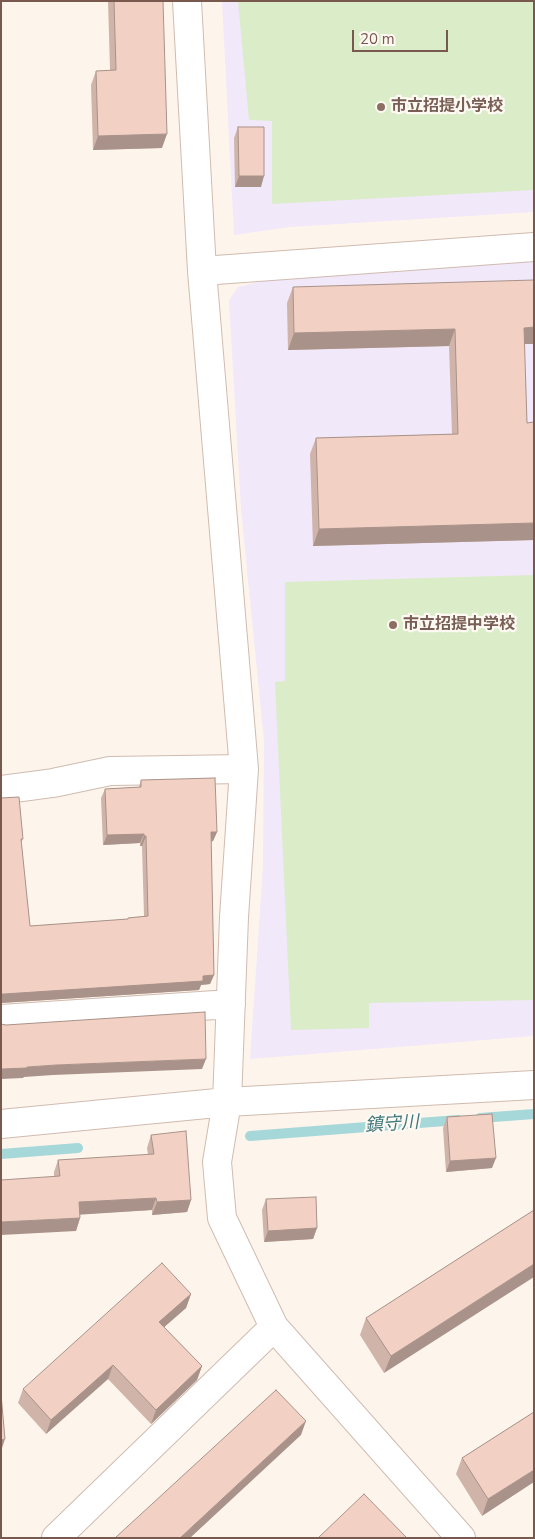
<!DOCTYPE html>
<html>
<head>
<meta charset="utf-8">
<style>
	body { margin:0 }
	#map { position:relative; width:535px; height:1539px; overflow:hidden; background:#fdf5ec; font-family:"Nunito Sans",sans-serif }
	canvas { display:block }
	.frame { position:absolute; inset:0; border:2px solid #79584e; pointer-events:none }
	.scale { position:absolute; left:352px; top:30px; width:96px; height:22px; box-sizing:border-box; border:2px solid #79584e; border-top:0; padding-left:6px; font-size:15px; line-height:18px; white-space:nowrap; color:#79584e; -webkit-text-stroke:4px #fff9f3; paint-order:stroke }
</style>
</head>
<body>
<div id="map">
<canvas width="535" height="1539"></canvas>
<div class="frame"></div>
<div class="scale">20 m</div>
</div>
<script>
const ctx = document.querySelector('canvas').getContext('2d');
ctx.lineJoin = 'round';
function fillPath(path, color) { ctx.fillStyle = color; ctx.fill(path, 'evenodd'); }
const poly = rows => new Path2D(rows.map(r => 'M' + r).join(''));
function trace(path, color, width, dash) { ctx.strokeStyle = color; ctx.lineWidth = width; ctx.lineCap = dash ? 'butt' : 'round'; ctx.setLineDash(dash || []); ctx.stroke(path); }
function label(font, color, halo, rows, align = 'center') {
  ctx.font = font + ' "Nunito Sans","Noto Sans JP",sans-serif'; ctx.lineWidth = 4.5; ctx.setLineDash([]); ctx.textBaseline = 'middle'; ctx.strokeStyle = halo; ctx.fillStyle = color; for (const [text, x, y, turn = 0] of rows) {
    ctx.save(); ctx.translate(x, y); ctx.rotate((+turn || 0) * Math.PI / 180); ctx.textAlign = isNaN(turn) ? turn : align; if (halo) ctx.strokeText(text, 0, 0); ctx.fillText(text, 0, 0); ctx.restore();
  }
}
fillPath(poly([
	[222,1,534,1,534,212,290,227,234,235],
	[534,257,534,1036,250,1059,263,866,264,741,241,509,229,300,238,287,305,271]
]), '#f1e8fa');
fillPath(poly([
	[238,1,534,1,534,190,272,204,272,121,249,120],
	[534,575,534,1000,369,1003,369,1028,291,1030,275,682,285,681,285,582]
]), '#dbecc9');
trace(poly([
	[480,1118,534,1114],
	[250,1136,458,1120],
	[1,1154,78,1148]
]), '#a6d7d9', 10);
const minor = poly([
	[187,1,202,271,244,769,234,917,227,1102,217,1162,222,1218,274,1327,461,1538],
	[202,271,534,247],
	[1,790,53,783,110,771,244,769],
	[1,1019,231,1004],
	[1,1124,227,1102,534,1085],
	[56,1538,274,1327]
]);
trace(minor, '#d0bbb0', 30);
trace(minor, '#fff', 28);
fillPath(poly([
	[108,1,163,1,162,148,93,150,91,85,96,71,110,70],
	[238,127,261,187,235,187,234,138],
	[293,287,524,344,527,423,534,422,534,540,313,546,310,454,316,438,452,434,449,346,288,350,287,303],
	[141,780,217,832,213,841,211,842,214,975,210,984,201,985,199,990,1,1003,1,798,23,839,21,843,30,926,128,919,128,918,144,916,142,846,140,846,140,843,103,845,101,798,105,789,139,787],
	[447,1117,492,1168,446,1172,443,1128],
	[151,1135,191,1200,187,1212,152,1215,152,1210,80,1214,80,1218,76,1231,54,1177,54,1172,58,1160,148,1155,147,1148],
	[266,1199,317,1228,313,1239,264,1242,262,1210],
	[534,1210,384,1373,360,1335,366,1318],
	[191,1294,186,1308,164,1327,202,1366,197,1380,151,1424,108,1379,46,1434,18,1403,23,1389],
	[534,1412,482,1516,456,1474,462,1458]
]), '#d0b4a9');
fillPath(poly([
	[167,134,162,148,93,150,98,136],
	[239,176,264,176,261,187,235,187],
	[534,327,534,344,518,344,524,328],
	[455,329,449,346,288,350,294,333],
	[534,523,534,540,313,546,319,529],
	[211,832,217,832,213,841,207,842],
	[144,834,140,843,103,845,107,835],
	[144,836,146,836,142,846,140,846],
	[214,975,210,984,201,985,199,990,1,1003,1,994,4,994],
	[206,1059,202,1069,53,1075,24,1077,23,1078,1,1079,1,1069,56,1065],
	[496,1158,492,1168,446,1172,450,1161],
	[156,1198,152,1210,75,1215,79,1202],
	[191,1200,187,1212,152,1215,157,1202],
	[80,1218,76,1231,1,1235,1,1222],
	[317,1228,313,1239,264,1242,268,1231],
	[534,1264,534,1277,384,1373,391,1356],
	[191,1294,186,1308,154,1336,159,1322],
	[113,1365,108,1379,46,1434,51,1420],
	[202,1366,197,1380,151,1424,156,1410],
	[306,1421,301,1435,190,1538,180,1538],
	[5,1439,1,1451,1,1440],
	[534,1470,534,1482,482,1516,488,1499]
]), '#a99289');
const building = poly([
	[114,1,163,1,167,134,98,136,96,71,116,70,114,1],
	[238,127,264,127,264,176,239,176,238,127],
	[534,280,534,327,524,328,527,423,534,422,534,523,319,529,316,438,458,434,455,329,294,333,293,287,534,280],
	[215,778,217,832,211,832,214,975,203,976,203,981,4,994,1,994,1,798,19,797,23,839,21,839,30,926,128,919,128,918,148,916,146,836,144,836,144,834,107,835,105,789,141,787,141,780,215,778],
	[205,1012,206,1059,56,1065,27,1067,27,1068,1,1069,1,1024,6,1025,205,1012],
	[492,1114,496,1158,450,1161,447,1117,492,1114],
	[186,1131,191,1200,157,1202,156,1198,79,1202,80,1218,1,1222,1,1180,60,1176,58,1160,154,1154,151,1135,186,1131],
	[316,1197,317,1228,268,1231,266,1199,316,1197],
	[534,1210,534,1264,391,1356,366,1318,534,1210],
	[162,1263,191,1294,159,1322,202,1366,156,1410,113,1365,51,1420,23,1389,162,1263],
	[276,1390,306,1421,180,1538,115,1538,276,1390],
	[1,1394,5,1439,1,1440,1,1394],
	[534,1412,534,1470,488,1499,462,1458,534,1412],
	[364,1494,407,1538,318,1538,364,1494]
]);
fillPath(building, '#f2d1c4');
trace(building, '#a99289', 1);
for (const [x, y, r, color] of [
	[381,107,5,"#8d6e63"],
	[393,625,5,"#8d6e63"]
]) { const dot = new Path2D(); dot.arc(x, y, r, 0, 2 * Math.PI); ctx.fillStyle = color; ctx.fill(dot); trace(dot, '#fff9f3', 2); }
label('bold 16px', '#785e54', '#fff9f3', [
	["市立招提小学校",391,107],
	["市立招提中学校",403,625]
], 'left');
label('italic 18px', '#407a7e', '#fff9f3', [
	["鎮守川",392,1125,-4]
]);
</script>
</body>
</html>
